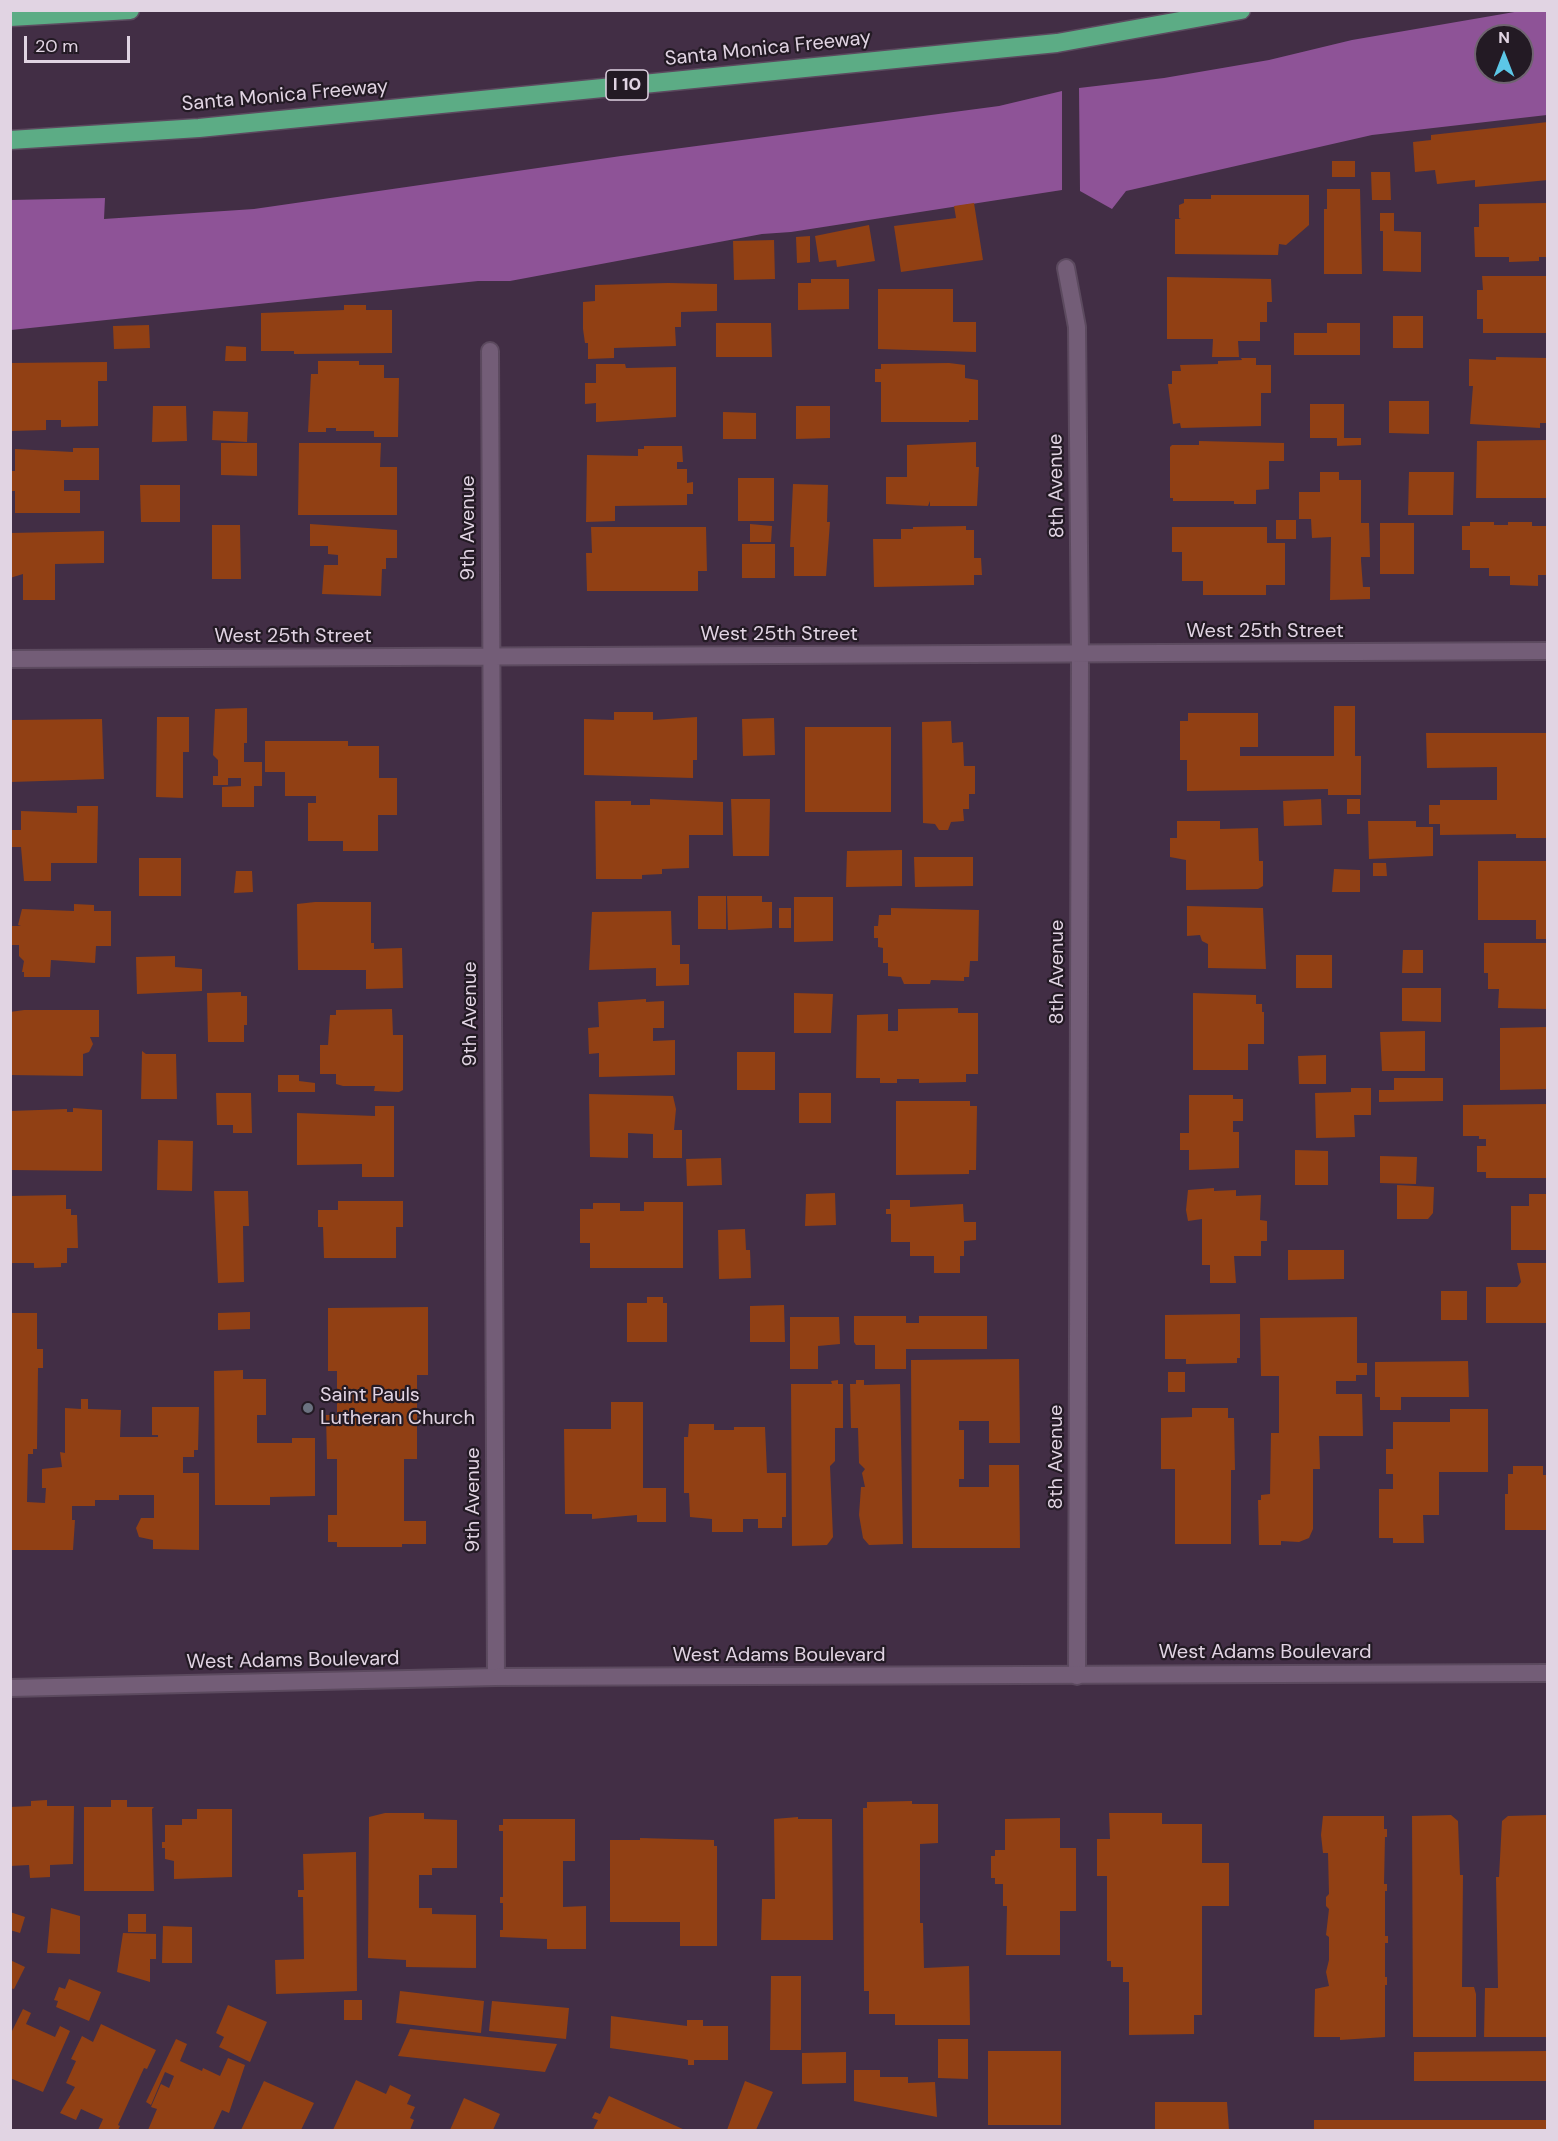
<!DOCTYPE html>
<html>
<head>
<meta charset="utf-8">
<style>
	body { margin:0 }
	#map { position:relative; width:1558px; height:2141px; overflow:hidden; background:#422e45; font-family:"DM Sans",sans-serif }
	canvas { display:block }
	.frame { position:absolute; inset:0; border:12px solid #e1d4e3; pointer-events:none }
	.north { position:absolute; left:1474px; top:24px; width:60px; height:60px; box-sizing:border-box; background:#231a24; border:2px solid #6f6470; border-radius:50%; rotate:0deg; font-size:16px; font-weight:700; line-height:24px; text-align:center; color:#e1d4e3 }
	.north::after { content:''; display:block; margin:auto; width:21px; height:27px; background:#5cc7e7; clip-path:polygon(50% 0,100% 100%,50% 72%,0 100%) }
	.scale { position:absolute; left:24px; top:36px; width:106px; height:27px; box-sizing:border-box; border:3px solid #e1d4e3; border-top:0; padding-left:8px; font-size:18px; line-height:21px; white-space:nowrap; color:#e1d4e3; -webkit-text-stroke:4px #231a24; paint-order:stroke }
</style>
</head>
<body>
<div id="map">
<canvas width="1558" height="2141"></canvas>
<div class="frame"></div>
<div class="north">N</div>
<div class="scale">20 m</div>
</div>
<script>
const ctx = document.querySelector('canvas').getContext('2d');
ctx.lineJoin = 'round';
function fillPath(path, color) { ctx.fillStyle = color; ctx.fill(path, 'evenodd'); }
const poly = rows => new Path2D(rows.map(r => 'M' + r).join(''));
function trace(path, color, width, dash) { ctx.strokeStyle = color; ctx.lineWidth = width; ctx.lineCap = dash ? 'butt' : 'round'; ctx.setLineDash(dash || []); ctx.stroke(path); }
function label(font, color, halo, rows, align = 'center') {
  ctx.font = font + ' "DM Sans",sans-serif'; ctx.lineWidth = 4.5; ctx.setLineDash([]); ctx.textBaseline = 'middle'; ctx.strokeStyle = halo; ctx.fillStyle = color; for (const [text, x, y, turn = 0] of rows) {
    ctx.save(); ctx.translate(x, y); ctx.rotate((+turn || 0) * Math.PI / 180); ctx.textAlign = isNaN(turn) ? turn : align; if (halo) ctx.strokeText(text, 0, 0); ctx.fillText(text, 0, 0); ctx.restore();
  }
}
fillPath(poly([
	[1526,10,1547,11,1547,115,1372,135,1126,191,1112,209,1080,191,1079,88,1164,78,1269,60,1352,40],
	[1486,36,1522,36,1522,72,1486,72],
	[1062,91,1062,190,791,232,762,234,510,281,478,281,11,330,10,200,105,198,104,219,254,209,621,156,999,106]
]), '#8e5397');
fillPath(poly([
	[1548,122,1548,180,1475,187,1475,180,1437,184,1435,170,1415,172,1413,142,1431,140,1431,135],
	[1332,161,1355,161,1355,177,1332,177],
	[1371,172,1390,172,1391,200,1372,200],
	[1327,189,1360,189,1362,274,1324,274,1324,209,1327,209],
	[1211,195,1309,195,1309,225,1286,245,1279,244,1278,255,1175,254,1175,219,1181,219,1179,218,1179,205,1184,203,1184,199,1211,199],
	[974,203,983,260,901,272,894,226,956,218,954,206],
	[1548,203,1548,257,1539,257,1539,261,1509,262,1509,257,1475,257,1474,227,1479,227,1479,204],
	[1380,213,1394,213,1394,231,1421,232,1421,272,1383,271,1383,231,1380,231],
	[869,225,875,261,837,267,836,260,819,262,815,236],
	[810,236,810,262,797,263,796,237],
	[774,240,775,279,734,280,733,241],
	[1482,276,1548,276,1548,333,1483,333,1483,319,1477,319,1477,290,1483,290],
	[1167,277,1271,279,1272,302,1267,302,1267,322,1260,322,1260,341,1238,341,1239,357,1212,357,1213,339,1167,339],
	[811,279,849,279,849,309,798,310,798,283,811,283],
	[668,283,717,284,717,311,681,312,681,327,675,327,676,346,614,348,614,358,588,359,588,343,585,343,583,329,583,302,595,301,595,285],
	[878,289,953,289,953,322,976,322,976,352,878,349],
	[344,305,366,305,366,310,392,310,392,353,294,354,294,351,261,351,261,313,344,310],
	[1393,316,1423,316,1423,348,1393,348],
	[716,323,771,323,772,357,716,357],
	[1327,323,1360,323,1360,355,1294,355,1294,333,1327,333],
	[149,325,150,348,114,349,113,326],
	[226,346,246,347,246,361,225,361],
	[1496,357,1548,358,1548,423,1540,423,1540,428,1470,424,1473,386,1469,386,1469,359,1496,360],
	[1241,358,1256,358,1256,365,1271,365,1271,393,1261,393,1261,426,1181,428,1180,423,1173,424,1168,384,1172,384,1172,371,1181,371,1180,365,1218,364,1218,361,1242,360],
	[318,361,359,361,359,365,384,365,384,378,399,378,398,437,374,437,374,431,336,431,336,428,326,428,326,432,308,432,311,374,318,374],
	[107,362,107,381,98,381,98,426,61,427,61,420,46,420,46,430,10,431,10,363],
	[949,363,965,365,965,378,978,380,978,420,969,420,969,422,881,422,881,382,875,382,875,369,881,369,881,364],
	[596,364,625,364,626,368,676,367,676,417,596,422,596,403,585,404,585,383,596,383],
	[1389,401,1429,401,1429,434,1389,433],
	[1310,404,1344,404,1344,438,1361,438,1361,445,1337,446,1337,438,1310,438],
	[153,406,186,406,187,441,152,442],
	[796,406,830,406,830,438,796,439],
	[213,411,248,412,247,442,212,440],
	[723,412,756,413,756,439,723,439],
	[1548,440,1548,498,1476,498,1477,441],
	[1199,441,1284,443,1284,461,1269,461,1269,489,1256,490,1256,504,1234,504,1234,501,1173,501,1173,498,1170,498,1170,447,1172,445,1199,445],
	[976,442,976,467,979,467,977,506,930,506,930,501,928,506,886,504,886,477,907,477,907,445],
	[221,443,257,443,257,476,221,475],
	[299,443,381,443,380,467,397,467,397,515,298,515],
	[644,446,682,446,683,462,677,462,677,469,687,469,687,483,693,482,693,494,687,494,687,505,615,506,615,521,586,522,587,455,638,456,638,449,644,449],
	[73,448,99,448,99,480,64,480,64,491,80,491,80,513,15,513,15,491,10,491,10,471,15,471,15,449,73,452],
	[1320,472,1339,472,1339,480,1361,480,1361,523,1369,523,1370,557,1361,557,1361,561,1363,587,1370,587,1370,599,1330,600,1331,537,1312,538,1311,519,1299,519,1299,492,1320,492],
	[1409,472,1454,472,1453,515,1408,515],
	[738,478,774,478,774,521,738,521],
	[793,484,828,485,827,522,830,522,826,576,794,576,794,547,790,547],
	[140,485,180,485,180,522,141,522],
	[1276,520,1296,520,1296,539,1276,539],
	[1470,522,1494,522,1494,525,1508,525,1508,522,1532,522,1532,526,1548,526,1548,575,1538,575,1538,586,1510,585,1510,576,1489,576,1489,568,1470,568,1470,550,1462,550,1462,526,1470,526],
	[1380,523,1414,523,1414,574,1380,574],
	[310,524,397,530,397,558,386,558,386,569,382,569,381,596,322,594,324,565,338,565,338,555,328,554,328,546,310,546],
	[750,524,772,526,771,542,750,542],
	[212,525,240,525,241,579,212,579],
	[966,526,966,530,974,530,974,558,981,558,982,575,974,575,974,585,874,587,873,539,901,539,901,529,913,529,913,527],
	[591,527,706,527,707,571,698,571,698,591,587,591,586,553,592,553],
	[1172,527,1267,527,1267,543,1285,543,1285,585,1266,585,1266,595,1203,595,1203,581,1182,581,1182,552,1172,552],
	[104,531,104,563,55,564,55,600,23,600,23,574,10,578,10,533],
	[742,544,775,544,775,578,742,578],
	[1334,706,1355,706,1355,756,1361,756,1361,795,1328,795,1328,789,1187,791,1187,760,1180,760,1180,721,1188,721,1188,713,1258,713,1258,747,1240,747,1240,756,1334,756],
	[247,708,247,743,244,743,244,762,262,762,262,786,254,786,254,807,222,807,222,787,241,786,241,778,228,778,228,785,213,785,213,776,218,776,218,760,213,755,215,709],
	[614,712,653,712,653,720,697,717,697,760,693,760,693,778,584,775,584,719,614,720],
	[157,717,189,717,189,752,183,752,183,798,156,797],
	[774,718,775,755,743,756,742,719],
	[102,719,104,779,11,782,10,720],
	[951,721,952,743,963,742,964,766,975,766,975,794,969,794,969,809,963,809,964,821,951,822,948,830,939,830,935,824,923,823,922,722],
	[805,727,891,727,891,812,805,812],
	[1426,733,1548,733,1548,838,1516,838,1516,834,1440,835,1440,824,1429,824,1429,805,1440,805,1440,800,1497,800,1497,767,1427,768],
	[265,741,348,741,348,746,379,746,379,778,397,778,397,815,378,815,378,851,343,851,343,841,308,841,308,803,316,803,316,796,285,796,285,772,265,772],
	[650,799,723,802,723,835,689,835,689,868,662,869,662,874,642,875,642,879,596,879,595,801,631,801,631,805,650,805],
	[731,799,770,799,769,856,733,856],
	[1321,799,1322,825,1284,826,1283,801],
	[1347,799,1360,799,1360,814,1347,814],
	[77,806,98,806,97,863,51,863,51,881,24,881,21,847,10,847,10,830,21,830,21,811,77,813],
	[1177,821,1220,821,1220,829,1258,828,1259,861,1263,861,1263,886,1258,889,1186,890,1186,860,1170,857,1170,838,1177,838],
	[1368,821,1416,821,1416,827,1433,827,1433,856,1369,859],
	[902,850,902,886,846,887,847,851],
	[914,857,973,857,973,886,915,887],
	[139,858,181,858,181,896,139,896],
	[1478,861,1548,861,1548,939,1536,939,1536,920,1478,920],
	[1373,863,1386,863,1387,876,1373,876],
	[1334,869,1360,870,1360,892,1332,892],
	[236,871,252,871,253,892,234,893],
	[698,896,726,896,726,929,698,929],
	[727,896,762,896,762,902,772,902,772,928,728,930],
	[794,897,833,897,833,941,794,942],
	[315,902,371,902,371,943,374,943,374,949,402,948,403,988,366,989,366,970,298,970,297,904],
	[74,904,94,905,94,911,111,911,111,946,96,946,95,963,51,960,50,977,24,977,24,972,22,972,24,961,19,956,19,945,10,945,10,926,21,926,18,925,22,909,74,911],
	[1187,906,1263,908,1266,969,1208,968,1208,944,1202,941,1200,935,1187,936],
	[779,908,791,908,791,928,779,928],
	[891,908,979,910,978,961,970,961,969,977,964,977,964,981,931,980,930,984,904,984,901,977,888,976,888,963,883,963,883,948,878,947,878,938,874,938,874,926,878,926,879,915,891,915],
	[671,911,672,945,680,945,680,964,689,964,689,985,656,986,656,968,589,970,592,912],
	[1484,943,1548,943,1548,1009,1498,1008,1499,989,1488,989,1488,973,1484,973],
	[1403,950,1423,950,1423,973,1402,973],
	[1296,955,1332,955,1332,988,1296,988],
	[175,956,175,967,202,969,202,991,137,994,136,957],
	[1402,988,1441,988,1441,1022,1402,1021],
	[241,992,241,996,247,996,247,1025,244,1025,244,1042,208,1042,207,993],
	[794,993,833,994,831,1033,794,1033],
	[1193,993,1256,995,1256,1004,1262,1004,1262,1012,1264,1012,1264,1044,1248,1044,1248,1070,1193,1070],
	[646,999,646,1002,664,1001,664,1028,653,1028,653,1041,675,1040,675,1075,599,1077,599,1053,589,1054,588,1028,599,1027,598,1002],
	[958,1008,958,1013,978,1013,978,1074,966,1074,966,1082,919,1083,919,1079,897,1079,897,1083,880,1083,880,1078,856,1078,857,1015,888,1014,888,1031,898,1031,898,1009],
	[392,1009,393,1035,403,1035,403,1090,399,1092,374,1091,375,1086,343,1086,336,1084,336,1074,320,1074,320,1045,328,1045,330,1015,336,1015,336,1010],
	[24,1010,99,1010,99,1037,90,1037,93,1044,89,1052,83,1054,83,1076,10,1075,10,1012],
	[1548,1027,1548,1089,1500,1090,1500,1028],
	[1425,1031,1425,1071,1382,1071,1380,1032],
	[142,1051,146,1054,176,1054,177,1099,141,1099],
	[737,1052,775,1052,775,1090,737,1090],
	[1326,1055,1326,1084,1299,1084,1298,1056],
	[278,1075,299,1075,299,1081,315,1083,315,1092,278,1092],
	[1394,1078,1443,1078,1443,1101,1379,1102,1379,1090,1394,1090],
	[1351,1088,1371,1088,1371,1115,1354,1115,1355,1137,1316,1138,1315,1093,1351,1092],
	[216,1093,251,1093,252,1133,233,1133,233,1125,217,1125],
	[799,1093,831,1093,831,1123,799,1123],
	[589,1094,673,1096,676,1109,674,1130,682,1130,682,1158,653,1158,653,1134,628,1133,628,1158,590,1157],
	[1189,1095,1233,1095,1233,1099,1243,1099,1243,1121,1233,1121,1233,1132,1239,1132,1239,1168,1189,1170,1189,1150,1180,1150,1180,1133,1189,1133],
	[896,1101,970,1101,970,1106,977,1106,976,1170,969,1170,969,1174,896,1175],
	[1548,1104,1548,1178,1486,1178,1486,1172,1477,1172,1477,1146,1486,1146,1486,1139,1479,1139,1479,1136,1463,1136,1463,1105],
	[375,1106,394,1106,394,1177,362,1177,362,1164,297,1165,297,1113,375,1116],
	[73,1108,102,1110,102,1171,10,1170,10,1111,67,1109,67,1112,73,1112],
	[158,1140,193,1141,192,1191,157,1190],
	[1295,1150,1328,1151,1328,1185,1295,1185],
	[1380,1156,1417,1157,1416,1184,1380,1183],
	[721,1158,722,1185,687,1186,686,1159],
	[1397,1185,1434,1187,1433,1213,1428,1219,1397,1219],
	[1214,1188,1214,1191,1236,1190,1236,1196,1261,1195,1260,1220,1267,1221,1267,1241,1261,1241,1261,1256,1234,1256,1236,1283,1210,1283,1210,1265,1202,1265,1202,1219,1188,1221,1186,1210,1188,1190],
	[214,1191,248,1191,249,1226,243,1226,244,1282,218,1283],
	[835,1193,836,1225,805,1226,806,1194],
	[1529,1194,1548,1194,1548,1250,1511,1250,1511,1206,1529,1206],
	[66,1195,66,1209,71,1209,71,1215,77,1215,78,1248,67,1248,67,1263,61,1263,61,1267,34,1268,34,1263,10,1263,10,1196],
	[890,1200,910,1200,910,1207,963,1204,964,1222,976,1222,976,1240,964,1241,964,1256,960,1256,960,1273,934,1273,934,1256,910,1256,910,1242,891,1242,891,1214,886,1214,886,1209,890,1209],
	[338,1201,403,1201,403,1227,396,1227,396,1258,324,1258,323,1227,318,1227,318,1210,338,1210],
	[644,1202,683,1202,683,1268,590,1268,590,1243,580,1243,580,1209,593,1209,593,1203,620,1203,620,1211,644,1211],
	[745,1229,746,1250,750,1250,751,1278,719,1279,718,1230],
	[1288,1250,1344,1250,1344,1279,1288,1280],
	[1517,1263,1548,1263,1548,1323,1486,1323,1486,1287,1517,1287,1521,1282],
	[1441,1291,1467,1291,1467,1320,1441,1320],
	[647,1297,663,1297,663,1303,667,1303,667,1342,627,1342,627,1303,647,1303],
	[784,1305,785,1342,750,1342,750,1306],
	[428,1307,428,1375,417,1375,417,1459,404,1459,404,1521,426,1521,426,1544,402,1544,402,1547,337,1547,337,1542,328,1542,328,1515,337,1515,337,1459,327,1459,326,1415,337,1415,337,1371,328,1371,328,1308],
	[250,1312,250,1329,218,1330,218,1313],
	[10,1313,37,1313,37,1349,43,1349,43,1368,38,1368,37,1449,33,1449,33,1454,28,1454,27,1502,45,1503,46,1488,42,1488,42,1469,62,1467,60,1452,65,1453,65,1408,81,1409,81,1399,88,1399,88,1409,121,1410,120,1437,158,1437,158,1435,152,1435,152,1407,199,1407,198,1450,194,1450,194,1457,183,1457,183,1473,199,1473,199,1550,153,1549,153,1540,139,1537,136,1528,141,1518,154,1518,154,1495,119,1495,119,1500,95,1500,95,1506,72,1506,72,1520,75,1520,73,1550,10,1550],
	[1240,1314,1240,1358,1237,1358,1237,1363,1186,1364,1186,1359,1165,1359,1165,1315],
	[854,1316,906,1316,906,1323,919,1323,919,1316,987,1316,987,1349,906,1349,906,1369,875,1369,875,1345,856,1345,854,1342],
	[790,1317,839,1317,840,1344,818,1346,818,1369,790,1369],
	[1357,1317,1357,1363,1367,1363,1367,1375,1356,1375,1356,1381,1336,1381,1336,1394,1362,1394,1363,1436,1319,1436,1320,1469,1313,1469,1313,1529,1309,1538,1299,1542,1281,1541,1281,1545,1259,1545,1258,1500,1261,1500,1261,1495,1270,1494,1271,1433,1279,1433,1279,1376,1261,1376,1260,1318],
	[1019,1359,1020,1443,989,1443,989,1421,959,1421,959,1430,964,1430,964,1479,959,1479,959,1487,989,1487,989,1465,1019,1465,1020,1548,912,1548,911,1360],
	[1468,1361,1469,1397,1401,1397,1401,1410,1380,1410,1380,1397,1375,1397,1375,1362],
	[243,1370,243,1379,266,1379,266,1415,257,1415,257,1443,292,1443,292,1438,315,1438,315,1496,270,1497,270,1505,215,1505,214,1371],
	[1168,1372,1185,1372,1185,1392,1168,1392],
	[838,1380,838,1384,843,1384,843,1428,835,1428,835,1461,830,1466,833,1537,827,1545,792,1546,791,1384,832,1384,831,1381],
	[856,1380,864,1380,864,1385,900,1384,903,1544,869,1545,863,1538,859,1515,861,1487,865,1487,862,1473,865,1469,859,1463,858,1428,851,1428,850,1384,856,1384],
	[611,1402,643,1402,643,1488,666,1488,666,1522,637,1522,637,1515,592,1519,592,1514,565,1514,564,1429,611,1429],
	[1192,1408,1228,1408,1228,1418,1234,1418,1235,1470,1231,1470,1231,1544,1175,1544,1175,1469,1161,1469,1161,1418,1192,1417],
	[1450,1409,1488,1409,1488,1472,1439,1472,1439,1515,1423,1515,1424,1543,1393,1543,1393,1538,1379,1538,1379,1489,1393,1489,1393,1474,1386,1474,1386,1449,1393,1449,1393,1422,1450,1422],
	[689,1424,714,1424,714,1430,734,1430,734,1427,765,1427,767,1473,786,1473,786,1517,782,1517,782,1528,758,1528,758,1519,743,1519,743,1532,712,1532,712,1519,690,1517,689,1493,684,1493,684,1437,688,1437],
	[1513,1466,1543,1466,1543,1475,1548,1475,1548,1530,1505,1530,1505,1494,1508,1494,1508,1474,1513,1474],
	[47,1800,47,1806,74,1806,73,1864,50,1865,50,1877,30,1878,29,1865,10,1866,10,1807,31,1806,31,1801],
	[111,1800,127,1800,127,1807,154,1807,152,1809,154,1891,84,1891,84,1807,111,1807],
	[912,1801,912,1804,938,1804,938,1843,920,1844,920,1923,923,1923,924,1968,969,1966,970,2025,895,2025,895,2014,869,2014,869,1991,864,1991,863,1808,867,1808,867,1802],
	[197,1809,232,1809,232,1877,174,1879,174,1861,165,1859,165,1848,162,1848,162,1842,165,1842,165,1825,182,1825,182,1819,197,1819],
	[385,1813,424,1813,424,1819,457,1820,457,1868,432,1868,432,1875,419,1875,419,1908,432,1908,432,1914,476,1915,476,1968,406,1967,406,1960,368,1958,369,1817],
	[1109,1813,1162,1813,1162,1824,1202,1824,1202,1863,1229,1863,1229,1906,1202,1906,1202,2015,1194,2015,1194,2034,1129,2035,1129,1982,1123,1982,1123,1967,1111,1967,1111,1961,1107,1961,1107,1876,1097,1876,1097,1839,1110,1839],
	[1451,1815,1458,1821,1460,1875,1463,1875,1462,1987,1474,1987,1476,1994,1476,2037,1413,2037,1412,1816],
	[1546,1815,1547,2037,1484,2037,1485,1988,1498,1988,1496,1877,1499,1877,1502,1821,1508,1816],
	[1323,1816,1384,1816,1384,1829,1387,1829,1387,1837,1385,1837,1384,1884,1387,1884,1387,1891,1385,1891,1385,1936,1388,1936,1388,1943,1385,1943,1385,1977,1387,1977,1387,1985,1385,1985,1385,2037,1340,2040,1340,2037,1314,2037,1315,1989,1329,1986,1326,1972,1329,1960,1329,1937,1326,1935,1329,1909,1326,1906,1326,1897,1329,1894,1328,1853,1323,1853,1321,1835],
	[798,1817,798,1819,832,1819,833,1940,761,1940,762,1899,775,1899,774,1819],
	[1060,1818,1060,1848,1076,1848,1076,1911,1060,1911,1060,1955,1006,1955,1007,1906,1003,1906,1003,1884,995,1884,995,1878,991,1878,991,1856,995,1856,995,1850,1005,1850,1005,1819],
	[503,1819,575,1819,575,1861,563,1861,563,1907,586,1906,586,1949,547,1949,547,1939,500,1937,500,1930,503,1930,503,1903,500,1903,500,1897,503,1897,503,1831,499,1831,499,1825,503,1825],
	[640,1838,714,1840,714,1846,717,1846,717,1946,680,1946,680,1922,610,1922,610,1840,640,1840],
	[356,1852,357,1991,276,1994,275,1960,304,1959,303,1897,298,1897,298,1890,304,1890,303,1854],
	[51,1908,80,1916,80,1954,47,1953],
	[10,1912,25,1917,20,1933,10,1930],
	[128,1914,146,1914,146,1932,128,1932],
	[163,1926,192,1927,192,1963,162,1963],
	[123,1933,156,1934,156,1959,150,1959,150,1982,117,1972],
	[10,1960,25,1967,14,1989,10,1988],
	[771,1976,801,1976,801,2050,770,2050],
	[69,1979,101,1992,89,2021,56,2007,58,2001,54,2000,59,1987,65,1989],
	[400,1991,484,2001,481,2033,396,2023],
	[344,2000,362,2000,362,2020,344,2020],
	[492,2001,569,2008,566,2039,489,2031],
	[228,2005,267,2022,250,2062,219,2047,224,2037,216,2033],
	[23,2009,31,2013,26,2024,55,2037,60,2026,70,2031,43,2092,10,2078,10,2035],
	[611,2016,687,2026,687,2020,703,2020,703,2026,728,2026,728,2060,694,2060,694,2065,688,2065,688,2060,685,2059,610,2048],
	[101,2024,156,2050,147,2069,144,2068,118,2125,120,2126,118,2130,98,2130,103,2119,81,2109,76,2120,60,2113,75,2087,66,2083,76,2061,71,2059,82,2036,93,2042],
	[410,2029,478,2036,557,2044,545,2072,398,2056],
	[176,2039,187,2044,180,2061,202,2071,203,2068,220,2076,228,2058,245,2065,229,2113,222,2110,213,2130,148,2130,157,2109,151,2107,161,2084,169,2088,174,2076,165,2072,151,2105,146,2102],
	[938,2039,968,2039,968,2079,938,2078],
	[988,2051,1061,2051,1061,2125,988,2125],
	[1548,2051,1548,2081,1414,2081,1414,2052],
	[846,2052,846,2083,802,2084,802,2053],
	[854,2070,880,2070,880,2077,908,2077,908,2083,935,2082,937,2117,854,2101],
	[356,2080,386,2094,390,2085,411,2095,407,2104,415,2107,410,2118,414,2120,410,2130,333,2130],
	[264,2081,314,2103,301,2130,241,2130],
	[745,2081,773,2092,756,2130,727,2130],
	[609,2096,685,2130,593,2130,598,2120,592,2118,595,2112,600,2114],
	[464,2098,500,2114,493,2130,450,2130],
	[1155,2102,1227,2102,1229,2130,1155,2130],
	[1314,2120,1548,2120,1548,2130,1314,2130]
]), '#914014');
const minor = poly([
	[1066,268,1077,327,1080,654,1077,1676],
	[490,351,496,1677],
	[10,659,1548,651]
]);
const secondary = poly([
	[10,1688,496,1677,1548,1673]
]);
const motorway = poly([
	[10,17,130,10],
	[10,140,199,128,1057,43,1241,10]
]);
trace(minor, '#5c4a5f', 20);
trace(secondary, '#5c4a5f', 20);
trace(motorway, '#5c4a5f', 21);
trace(minor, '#735d77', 16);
trace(secondary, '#735d77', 16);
trace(motorway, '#5cac85', 18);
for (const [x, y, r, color] of [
	[308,1408,6,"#6b7280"]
]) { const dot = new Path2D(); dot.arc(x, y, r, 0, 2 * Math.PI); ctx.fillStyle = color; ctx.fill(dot); trace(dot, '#231a24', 2); }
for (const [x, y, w] of [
	[627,85,42]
]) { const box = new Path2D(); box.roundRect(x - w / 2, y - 15, w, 30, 4.5); ctx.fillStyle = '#231a24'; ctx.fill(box); trace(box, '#e1d4e3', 1.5); }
label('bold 18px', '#e1d4e3', null, [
	["I 10",627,85]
]);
label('20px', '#e1d4e3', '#231a24', [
	["Santa Monica Freeway",768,49,-6],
	["Santa Monica Freeway",285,96,-5],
	["8th Avenue",1057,486,-91],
	["9th Avenue",469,528,-90],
	["West 25th Street",1265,632],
	["West 25th Street",779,635],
	["West 25th Street",293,637],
	["8th Avenue",1058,972,-90],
	["9th Avenue",471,1014,-90],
	["8th Avenue",1057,1457,-90],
	["9th Avenue",474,1500,-90],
	["West Adams Boulevard",1265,1653],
	["West Adams Boulevard",779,1656],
	["West Adams Boulevard",293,1661,-1]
]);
label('20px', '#e1d4e3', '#231a24', [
	["Saint Pauls",320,1396],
	["Lutheran Church",320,1419]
], 'left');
</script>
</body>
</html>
